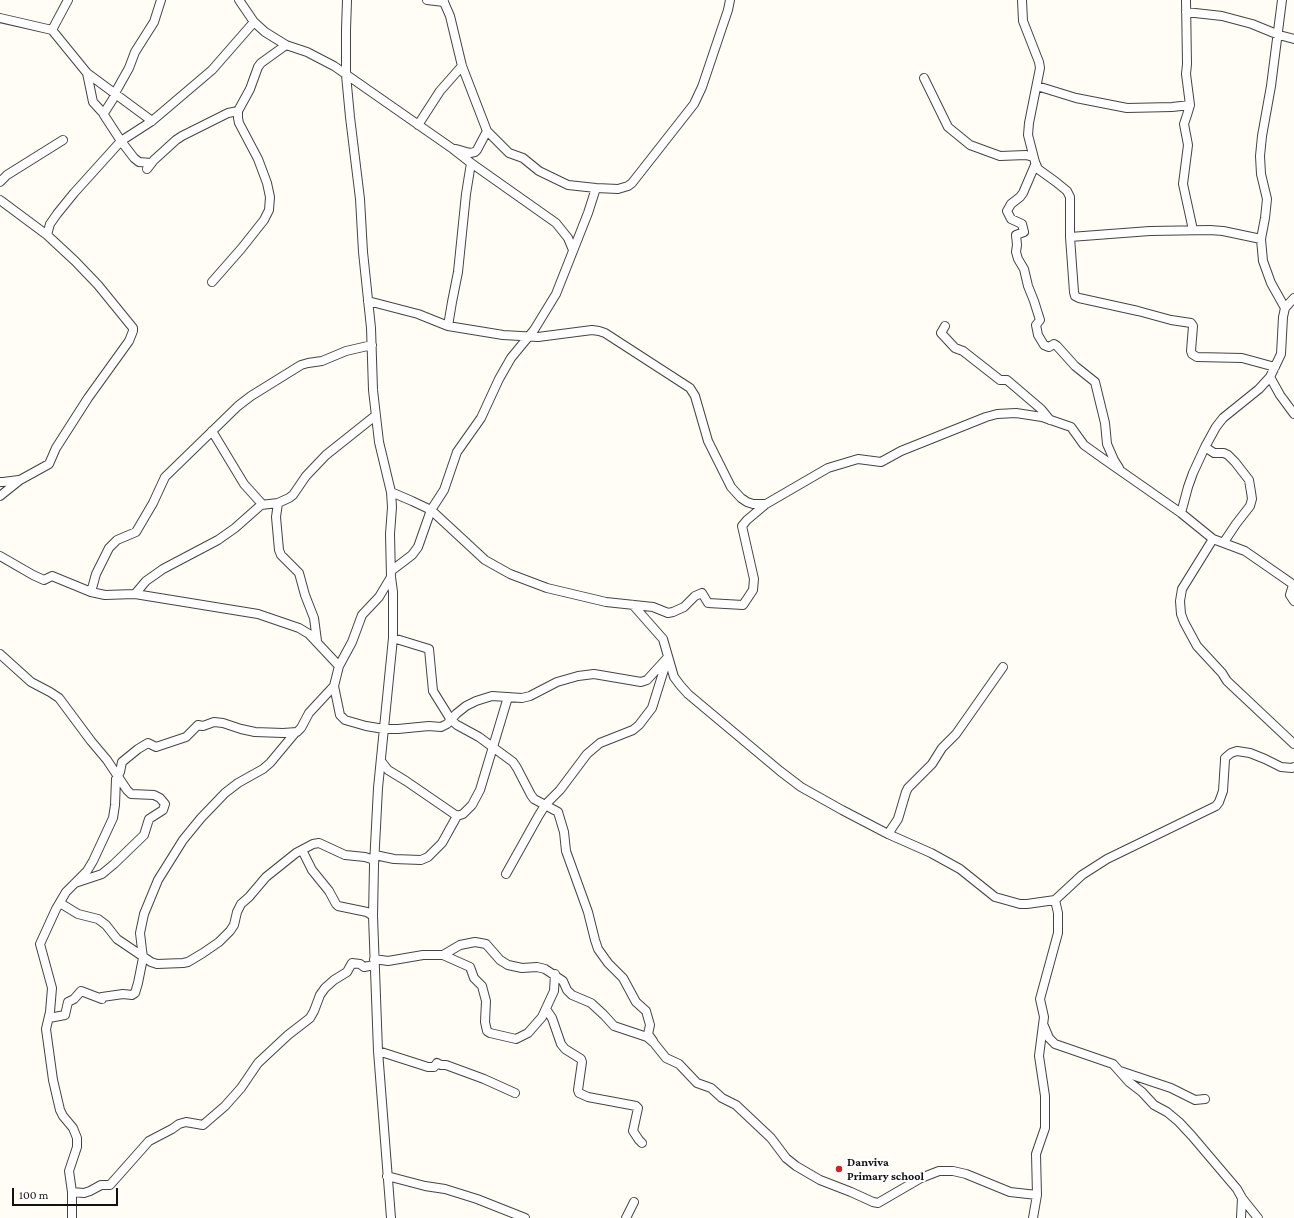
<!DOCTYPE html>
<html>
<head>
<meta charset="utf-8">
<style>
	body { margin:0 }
	#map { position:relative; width:1294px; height:1218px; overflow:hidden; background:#fffdf5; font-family:"Crimson Pro",serif }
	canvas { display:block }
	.scale { position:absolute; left:12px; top:1188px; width:106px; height:18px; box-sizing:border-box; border:2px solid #111; border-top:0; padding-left:5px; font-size:12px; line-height:14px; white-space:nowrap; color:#111; -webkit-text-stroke:3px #fff; paint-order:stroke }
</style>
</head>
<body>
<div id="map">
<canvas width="1294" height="1218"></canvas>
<div class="scale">100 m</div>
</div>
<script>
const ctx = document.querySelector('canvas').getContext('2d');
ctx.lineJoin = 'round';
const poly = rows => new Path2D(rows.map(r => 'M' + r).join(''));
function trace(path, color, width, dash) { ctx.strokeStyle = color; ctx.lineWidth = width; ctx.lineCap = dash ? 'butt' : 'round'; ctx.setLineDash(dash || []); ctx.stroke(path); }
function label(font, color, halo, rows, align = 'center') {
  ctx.font = font + ' "Crimson Pro",serif'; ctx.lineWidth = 4; ctx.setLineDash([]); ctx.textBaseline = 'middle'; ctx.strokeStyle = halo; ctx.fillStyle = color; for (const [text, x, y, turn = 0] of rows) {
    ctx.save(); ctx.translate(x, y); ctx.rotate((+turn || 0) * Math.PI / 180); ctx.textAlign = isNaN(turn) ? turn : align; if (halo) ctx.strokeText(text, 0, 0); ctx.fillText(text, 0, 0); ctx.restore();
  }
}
const minor = poly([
	[239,0,254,22,265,32,286,45,307,52,334,66,453,149,471,163,556,223,568,238,573,250],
	[347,0,346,30,346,75,350,117,360,199,363,252,371,328,373,390,379,442,391,492,392,507,390,534,391,577,393,592,393,638,378,788,374,865,373,916,378,1051,391,1218],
	[427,0,444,2],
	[443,0,450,16,462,66,487,131,509,153,523,158,539,171,568,185,596,188,618,189,628,186,632,183,694,104,702,87,728,10,730,0],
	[1022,0,1023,21,1039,62,1040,68,1029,123,1028,135,1035,162,1038,169,1056,182,1067,191,1070,197,1070,237,1074,292,1075,296,1079,298,1138,311,1171,320,1191,323,1193,326,1191,351,1192,354,1197,357,1242,358,1275,367],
	[1186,0,1187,64,1186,74,1190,105,1187,115,1184,124,1188,145,1183,184,1193,230],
	[1282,0,1271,86,1262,136,1260,156,1261,174,1267,199,1265,218,1261,239,1263,261,1271,283,1285,308],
	[1186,12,1222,16,1252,24,1279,35,1294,39],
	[0,18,52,30,87,73,152,121],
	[52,30,68,0],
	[87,73,93,102,104,114],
	[924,78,948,127,970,145,1000,156,1026,155,1033,157],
	[1037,86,1076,98,1127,108,1172,107,1190,105],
	[418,125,440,91,462,66],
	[456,149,470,153,475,152,477,150,487,131],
	[151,163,139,162,134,158,121,141,104,115,104,113,113,99,115,93,129,68,135,52,154,22,161,0],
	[1035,165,1023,193,1020,197,1011,204,1007,211,1011,219,1022,224,1024,232,1016,235,1017,245,1016,252,1018,259,1024,269,1028,286,1034,301,1040,320,1036,325,1038,335,1044,345,1049,347,1054,344,1057,346,1075,366,1095,382,1105,423,1107,444,1114,460,1119,468],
	[147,169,154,160,176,140,182,136,228,113,238,111],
	[0,182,7,175,63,140],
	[0,200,47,235,75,261,98,285,133,328,133,331,129,341,88,398,56,448,49,464,20,480,0,496],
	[47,235,50,224,57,214,74,193,121,141,152,121,212,70,254,22],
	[1070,237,1150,231,1210,230,1223,231,1261,239],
	[212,282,241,249,264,220,269,210,270,197,267,183,258,159,239,123,238,118,238,111,250,89,258,67,261,63,286,45],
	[368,301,418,314,448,326,503,335,538,337,592,330,599,331,605,333,690,388,695,396,708,441,731,487,741,498,747,502,753,504,766,504],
	[448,326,452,302,458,272,466,194,471,163],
	[945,326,941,333,955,348,963,351,1000,380,1007,380,1041,409,1050,420],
	[1270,377,1280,395,1294,414],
	[212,431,244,484,262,504],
	[1205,447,1214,453,1224,453,1228,455,1235,462,1249,480,1251,492,1252,499,1250,506,1236,524,1224,542],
	[0,482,3,482,19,480],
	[391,492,412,501,431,510,485,560,510,574,547,588,606,602,653,607,668,613,673,612,684,607,695,596,702,593,708,603,743,605,753,590,754,579,742,526,747,520,766,504,828,468,858,459,881,462,901,451,986,417,997,414,1016,413,1042,417,1071,427,1084,445,1105,460,1181,513,1213,539,1245,551,1294,585],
	[278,503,276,517,279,550,281,555,299,573,305,595,314,618,317,641],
	[1181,513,1188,487,1193,473,1205,447,1216,427,1223,418,1259,389,1270,377,1281,354,1283,317,1285,308,1294,298],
	[1213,539,1182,589,1180,601,1181,614,1184,622,1197,646,1222,673,1227,681,1294,744],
	[0,556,33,575,44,580,52,576,91,592,105,595,135,594,258,614,299,628,309,634,339,666],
	[391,571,412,555,418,547,431,510,444,490,457,452,481,418,499,379,511,358,534,330,556,294,588,213,596,188],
	[1293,585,1290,595,1294,601],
	[91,592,96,574,109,548,117,540,136,532,153,503,165,477,238,406,251,396,301,365,308,363,322,361,346,351,372,345],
	[135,594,146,581,163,569,218,540,235,528,261,505,278,503,289,498,293,495,306,476,326,455,375,416],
	[633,605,663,639,674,677,680,685,688,694,780,771,801,787,842,810,888,834,931,853,960,869,995,897,1020,904,1027,904,1055,900,1082,875,1107,859,1216,806,1219,802,1223,791,1225,760,1225,758,1231,753,1237,751,1250,753,1265,759,1281,767,1292,768,1294,767],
	[393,638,429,649,433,691,451,720,457,725,479,737,513,762,517,768,531,795,534,799,558,812,564,832,566,851,588,912,595,940,598,949,608,963,623,978,636,1002,646,1011,650,1025,648,1034,653,1041],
	[0,654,31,682,50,692,59,698,91,741,107,760,127,790,131,794,154,795,160,798,165,804,163,810,149,819,144,835,114,864,102,874,75,883],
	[334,686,340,715,345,720,366,726,384,729,398,729,429,726,441,727,447,724,456,714,466,706,476,701,492,696,522,698,530,696,557,682,578,676,594,674,641,682,647,680,668,657],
	[381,761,388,770,406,781,457,816],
	[888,834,898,819,906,792,908,788,932,764,942,748,956,734,1003,667],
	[302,850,312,870,329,891,336,904,338,906,367,912,373,916],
	[375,855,394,859,421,860,428,857,442,843,457,816,463,814,472,805,480,790,508,697],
	[506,874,539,815,546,804,560,790,587,754,600,743,633,730,639,725,652,708,667,660],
	[60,903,78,914,98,919,106,925,117,939,151,962,157,964,183,963,188,962,203,953,219,942,230,931,234,925,237,912,241,904,249,897,266,877,296,853,313,844,319,843,345,855,365,857,374,860],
	[443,955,470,967,474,978,482,986,486,1001,485,1022,487,1031,490,1033,516,1039,528,1033,542,1017,554,991,555,974],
	[374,959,388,961,423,955,443,955,460,945,475,942,486,944,500,960,508,965,522,968,537,967,545,969,563,981,567,990,572,995,591,1003,604,1015,614,1026,647,1037,654,1043,666,1058,679,1064,697,1083,711,1088,722,1098,736,1105,771,1138,786,1158,796,1166,820,1180,851,1192,873,1202,878,1203,921,1178,939,1171,953,1171,966,1174,1010,1192,1037,1195],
	[546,1009,552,1018,561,1044,565,1049,581,1059,582,1062,578,1090,579,1093,588,1097,636,1106,638,1108,633,1131,639,1140,642,1143],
	[49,1018,65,1015,68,1002,74,999,81,991,102,999,102,997,123,994,132,995,135,993,138,983,143,958,140,933,144,914,158,880,183,840,201,818,225,793,238,783,263,769,270,763,295,733],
	[1044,1026,1049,1038,1055,1044,1113,1064,1129,1082,1142,1092,1154,1105,1167,1112,1179,1122,1192,1136,1237,1189,1242,1198,1258,1218],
	[378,1051,428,1067,434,1067,437,1063,441,1065,446,1065,484,1079,515,1093],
	[1120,1071,1171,1088,1195,1100,1205,1099],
	[387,1176,425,1186,445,1189,477,1199,525,1218],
	[72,1192,84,1193,90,1191,101,1185,110,1185,149,1141,172,1129,179,1124,186,1122,203,1125,225,1106,241,1088,258,1063,288,1035,310,1018,314,1011,320,995,325,988,334,980,347,972,352,963,360,964,364,967,374,965],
	[72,1218,72,1192,69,1171,77,1147,77,1138,73,1128,63,1116,60,1110,53,1080,46,1029,50,1012,52,988,40,944,56,909,66,892,87,871,93,861,113,818,115,805,116,779,120,772,122,762,138,749,148,743,156,747,186,737,198,725,203,726,214,722,223,723,241,729,255,732,283,733,297,732,301,728,309,713,334,686,339,666,352,642,362,615,379,597,391,577],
	[626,1218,634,1202],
	[1033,1218,1037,1195,1036,1154,1045,1128,1045,1096,1039,1056,1044,1017,1040,999,1058,933,1058,913,1055,900],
	[1241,1218,1242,1198]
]);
trace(minor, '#444', 10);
trace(minor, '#fff', 8);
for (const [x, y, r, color] of [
	[839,1169,4,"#c4262e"]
]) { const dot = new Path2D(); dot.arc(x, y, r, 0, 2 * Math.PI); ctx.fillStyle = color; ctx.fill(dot); trace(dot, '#fff', 1.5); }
label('bold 12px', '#111', '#fff', [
	["Danviva",847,1162],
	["Primary school",847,1176]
], 'left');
</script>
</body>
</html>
